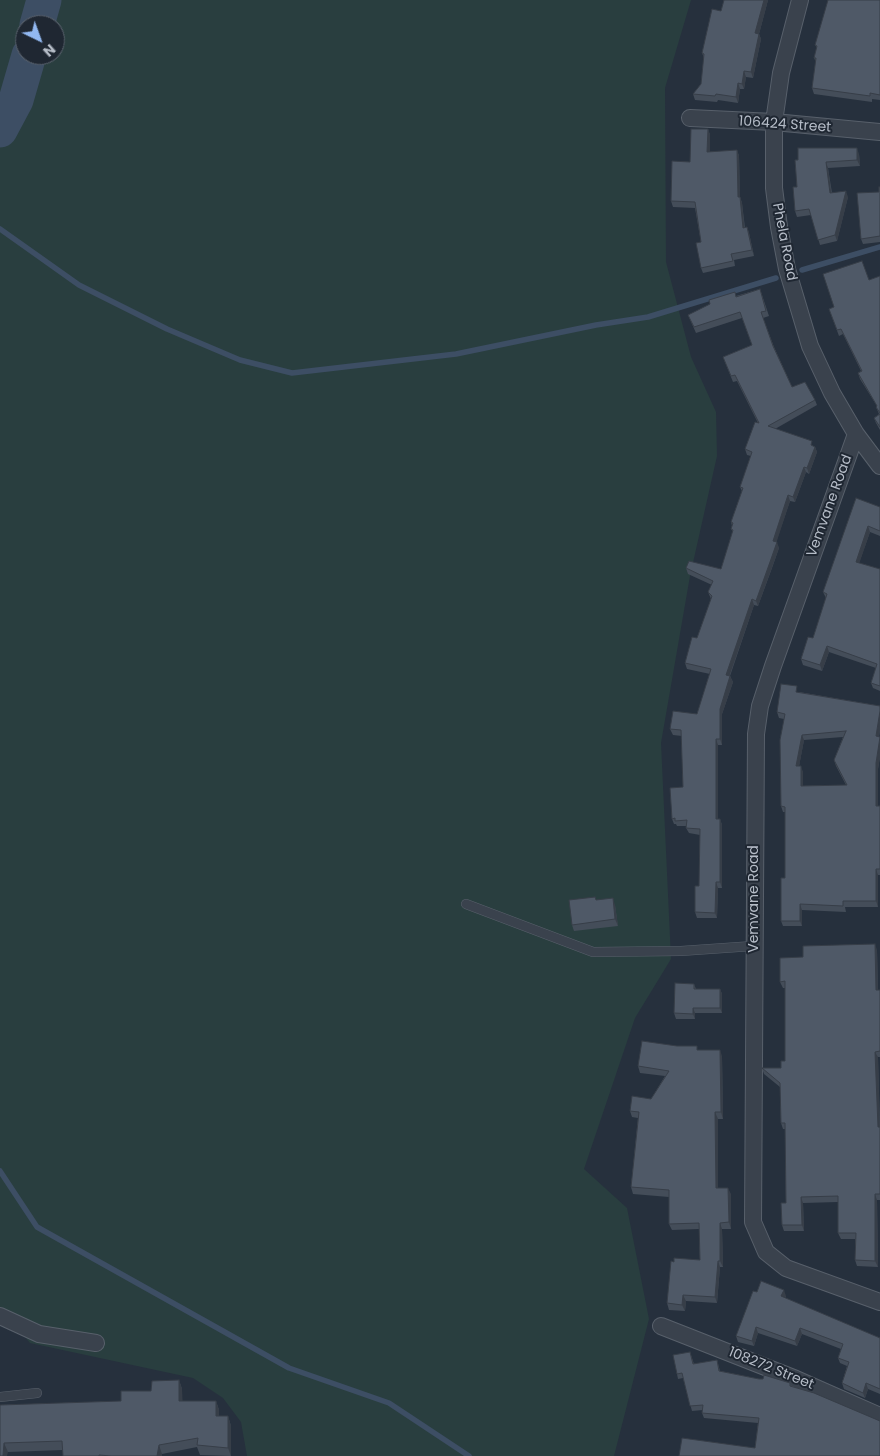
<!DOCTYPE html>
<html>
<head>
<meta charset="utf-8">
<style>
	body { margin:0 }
	#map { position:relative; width:880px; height:1456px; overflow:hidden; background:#26303d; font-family:Poppins,sans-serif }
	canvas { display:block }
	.north { position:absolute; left:15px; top:15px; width:50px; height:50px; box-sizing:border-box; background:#1f2732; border:1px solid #5b636e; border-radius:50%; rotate:138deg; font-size:14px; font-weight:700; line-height:20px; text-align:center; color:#b6bdc8 }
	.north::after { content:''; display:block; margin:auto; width:18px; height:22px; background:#92b8f1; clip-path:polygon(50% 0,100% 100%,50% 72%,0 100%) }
</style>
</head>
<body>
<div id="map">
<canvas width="880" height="1456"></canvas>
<div class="north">N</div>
</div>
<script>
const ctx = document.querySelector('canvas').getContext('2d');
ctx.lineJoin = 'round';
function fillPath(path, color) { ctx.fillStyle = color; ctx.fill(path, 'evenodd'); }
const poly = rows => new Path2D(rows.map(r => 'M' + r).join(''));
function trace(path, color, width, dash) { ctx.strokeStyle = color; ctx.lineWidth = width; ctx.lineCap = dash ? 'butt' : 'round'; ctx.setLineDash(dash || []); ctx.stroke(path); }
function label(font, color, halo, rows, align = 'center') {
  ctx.font = font + ' Poppins,sans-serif'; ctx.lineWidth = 4; ctx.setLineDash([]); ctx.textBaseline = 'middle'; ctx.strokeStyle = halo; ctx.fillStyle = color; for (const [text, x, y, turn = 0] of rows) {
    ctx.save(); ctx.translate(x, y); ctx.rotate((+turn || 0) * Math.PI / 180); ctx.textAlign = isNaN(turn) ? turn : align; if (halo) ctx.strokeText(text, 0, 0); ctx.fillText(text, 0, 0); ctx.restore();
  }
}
fillPath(poly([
	[0,0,691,0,665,88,666,262,691,357,716,412,717,456,690,576,661,743,671,959,635,1018,584,1169,627,1208,649,1319,614,1456,247,1456,241,1422,223,1398,193,1378,30,1343,0,1307],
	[25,25,55,25,55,55,25,55]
]), '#293e3f');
trace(poly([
	[0,229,79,285,167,329,240,360,292,373,456,354,596,325,648,317,776,278],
	[802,270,880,247],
	[0,1171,37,1227,289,1368,389,1403,469,1456]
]), '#3d4e64', 5.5);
trace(poly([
	[37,25,44,0],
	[0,130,16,100,29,55]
]), '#3d4e64', 35);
const lane = poly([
	[466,904,593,952,681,951,753,946],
	[0,1397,37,1393]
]);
const street = poly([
	[800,0,781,73,774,122,774,188,779,227,787,269,810,346,832,393,856,434,880,466],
	[690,118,774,122,880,132],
	[856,434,773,666,760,706,756,734,753,1222,766,1252,786,1268,880,1302],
	[0,1316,39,1334,96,1343],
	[661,1326,796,1379,880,1416]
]);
trace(lane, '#58606b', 10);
trace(street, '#58606b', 18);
trace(lane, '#3a424d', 9);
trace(street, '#3a424d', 16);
fillPath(poly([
	[724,0,768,0,759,34,761,39,753,78,746,77,744,89,740,89,738,103,718,100,717,102,695,100,693,94,701,84,704,58,702,53,721,11],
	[880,0,880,100,872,99,872,102,814,94,812,88,816,62,814,58,817,48,815,45],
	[708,129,710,135,710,152,737,150,739,156,740,197,742,203,745,228,747,227,749,233,754,256,734,260,735,266,703,273,701,268,701,242,695,208,673,207,671,201,690,162],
	[859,154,860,166,828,168,832,193,848,197,837,241,820,245,811,215,797,217,795,211,797,187,795,160],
	[880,187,880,242,863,244,861,239,879,192],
	[880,276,880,430,876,423,874,418,879,414,876,407,877,406,860,379,858,373,861,371,843,334,839,336,829,309,834,307,869,280],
	[760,289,769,316,763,318,774,347,792,387,815,400,817,405,775,429,815,447,817,452,809,474,806,472,795,502,790,501,776,542,779,548,772,568,758,606,754,605,730,676,733,682,722,714,722,745,718,745,718,819,720,819,722,825,722,888,718,888,717,918,697,918,695,912,699,886,700,835,689,833,686,828,687,826,677,826,676,824,674,824,672,819,683,787,682,736,673,735,670,729,697,714,710,674,687,669,685,663,697,638,711,599,708,592,712,585,688,574,686,568,721,569,733,532,731,529,732,526,731,522,742,491,740,487,751,456,747,455,745,449,758,423,737,381,733,382,723,357,752,345,742,318,696,333,688,315,736,296],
	[880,507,880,536,870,532,859,563,880,569,880,691,873,688,871,683,876,668,829,652,822,671,803,665,801,659,813,638,826,598,823,592],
	[799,692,880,706,880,730,879,737,880,737,880,757,878,769,878,806,880,807,880,875,878,875,878,907,845,907,846,912,802,910,802,926,783,926,781,921,785,878,785,812,783,812,781,806,784,719,779,718,777,712],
	[843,737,834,760,836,766,846,785,803,786,803,772,799,766,804,740],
	[595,897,596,900,615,905,618,926,574,931,572,925],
	[877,950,878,990,880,990,880,1057,878,1057,880,1127,880,1200,877,1200,878,1267,857,1266,855,1260,855,1239,841,1239,838,1233,838,1202,803,1203,804,1231,784,1231,782,1225,786,1203,785,1129,783,1129,781,1123,780,1087,764,1074,762,1068,781,1068,785,1061,785,988,783,988,780,982,803,957],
	[694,984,696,989,720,989,722,994,722,1013,695,1013,695,1019,676,1019,674,1013],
	[699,1050,722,1056,723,1119,718,1119,718,1188,731,1194,731,1229,722,1229,723,1267,720,1267,717,1303,686,1301,685,1311,669,1310,667,1303,700,1260,699,1229,672,1230,669,1224,669,1197,633,1194,631,1187,638,1118,632,1117,630,1111,651,1099,665,1076,640,1073,638,1066],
	[757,1292,786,1296,785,1298,880,1338,880,1394,868,1389,865,1398,844,1389,842,1383,847,1366,840,1363,838,1358,841,1349,802,1334,797,1346,758,1333,754,1346,738,1342,736,1336],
	[690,1352,694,1364,717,1360,720,1371,759,1379,790,1383,792,1387,755,1448,758,1423,704,1418,702,1413,703,1410,692,1411,683,1378,678,1379,677,1374],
	[179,1380,182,1389,182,1401,216,1401,219,1410,219,1416,228,1416,231,1426,231,1456,200,1455,197,1447,162,1454,162,1456,63,1456,63,1450,8,1452,0,1456,0,1405,121,1401,151,1391]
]), '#444d59');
fillPath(poly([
	[764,0,768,0,759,34,761,39,753,78,751,72,755,33],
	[744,71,746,77,744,89,742,84],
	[738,83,740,89,738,103,736,97],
	[708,129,710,135,710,157,707,152],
	[857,148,859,154,860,166,857,160],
	[737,150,739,156,740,197,742,203,745,234,743,228,738,197],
	[826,162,828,168,832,199,830,193],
	[846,191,848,197,837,241,835,235],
	[747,227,749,233,754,256,752,250],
	[815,447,817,452,809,474,807,468],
	[804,467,806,472,795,502,793,497],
	[788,495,790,501,775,547,773,541],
	[868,526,870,532,858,567,856,562],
	[777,542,779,548,758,606,756,601],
	[752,599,754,605,728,680,726,675],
	[827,646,829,652,822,671,820,665],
	[730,676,733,682,722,714,722,745,720,739,720,709],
	[880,711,880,730,878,742,876,736],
	[802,735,804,740,798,772,796,766],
	[880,737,880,757,878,769,878,812,876,806,876,763],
	[716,739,718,745,718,825,716,819],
	[801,766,803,772,803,792,801,786],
	[720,819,722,825,722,888,720,882],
	[876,869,878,875,878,907,876,901],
	[716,882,718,888,717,918,715,913],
	[613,898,615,905,618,926,615,919],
	[800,904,802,910,802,926,800,921],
	[875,944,877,950,878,996,876,990],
	[720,989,722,994,722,1013,720,1008],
	[693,1008,695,1013,695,1019,693,1014],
	[720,1050,722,1056,723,1119,721,1112],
	[875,1052,878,1057,880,1133,878,1127],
	[715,1112,718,1119,718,1195,716,1188],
	[728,1188,731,1194,731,1229,729,1222],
	[875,1194,877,1200,878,1267,875,1261],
	[801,1197,803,1203,804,1231,802,1225],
	[720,1223,722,1229,723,1267,720,1261],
	[718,1261,720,1267,717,1303,715,1297],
	[784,1290,786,1296,783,1302,781,1296],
	[683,1295,686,1301,685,1311,682,1305],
	[756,1327,758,1333,754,1346,752,1341],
	[800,1328,802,1334,797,1346,795,1341],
	[179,1380,182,1389,183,1410,179,1401],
	[866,1383,868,1389,865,1398,863,1393],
	[216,1401,219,1410,219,1425,216,1416],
	[228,1416,231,1426,231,1456,228,1448],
	[4,1443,8,1452,7,1456,3,1456],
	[159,1445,162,1454,162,1456,157,1456]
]), '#373e48');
const building = poly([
	[724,0,764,0,755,33,759,34,751,72,744,71,742,84,738,83,736,97,716,94,715,96,693,94,701,84,704,54,702,53,712,9,721,11,724,0],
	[828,0,880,0,880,95,870,93,870,96,812,88,816,58,814,58,817,46,815,45,828,0],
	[691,129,708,129,707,152,737,150,738,197,740,197,743,228,747,227,752,250,731,254,733,261,701,268,696,243,701,242,695,202,671,201,672,161,690,162,691,129],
	[798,148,857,148,857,160,826,162,830,193,846,191,835,235,818,240,809,209,795,211,793,187,797,187,795,160,798,160,798,148],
	[879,187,880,187,880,236,861,239,857,193,879,192,879,187],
	[862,261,869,280,880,276,880,413,876,407,877,406,858,373,862,371,841,329,837,330,829,309,834,307,823,274,862,261],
	[760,289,766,311,761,312,773,346,792,387,805,382,815,400,768,426,812,441,811,445,815,447,807,468,804,467,793,497,788,495,773,541,777,542,770,562,756,601,752,599,726,675,730,676,720,709,720,739,716,739,716,819,720,819,720,882,716,882,715,913,695,912,695,886,699,886,700,829,686,828,687,820,675,821,675,818,672,819,670,788,683,787,681,730,670,729,673,711,697,714,711,669,685,663,692,637,697,638,712,596,708,592,713,581,686,568,689,561,721,569,733,530,731,529,733,523,731,522,743,488,740,487,752,452,745,449,755,422,759,423,735,375,731,376,723,357,752,345,740,312,694,327,688,315,710,304,709,300,735,292,736,297,760,289],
	[880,414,880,427,874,418,880,414],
	[856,498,880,507,880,531,868,526,856,562,880,569,880,686,871,683,877,664,827,646,820,665,801,659,808,637,813,638,827,594,823,592,856,498],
	[781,684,797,686,796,692,880,706,880,711,876,736,880,737,876,763,876,806,880,806,880,869,876,869,876,901,843,901,843,906,800,904,800,921,781,921,781,878,785,878,785,807,781,806,780,740,785,714,777,712,781,684],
	[846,731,834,760,847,785,801,786,801,766,796,766,802,735,846,731],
	[595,897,596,900,613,898,615,919,572,925,569,900,595,897],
	[875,944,876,990,880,990,880,1051,875,1052,878,1127,880,1127,880,1194,875,1194,875,1261,855,1260,856,1233,838,1233,838,1196,801,1197,802,1225,782,1225,781,1203,786,1203,785,1123,781,1123,780,1083,762,1068,781,1068,781,1061,785,1061,785,981,780,982,780,958,803,957,803,946,875,944],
	[675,983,694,984,694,989,720,989,720,1008,693,1008,693,1014,674,1013,675,983],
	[642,1041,677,1046,697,1046,697,1050,720,1050,721,1112,715,1112,716,1188,728,1188,729,1222,720,1223,720,1261,718,1261,715,1297,683,1295,682,1305,667,1303,671,1261,674,1262,674,1258,700,1260,699,1223,669,1224,669,1190,631,1187,639,1112,630,1111,632,1096,651,1099,669,1071,638,1066,642,1041],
	[761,1281,784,1290,781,1296,880,1338,880,1389,866,1383,863,1393,842,1383,849,1362,838,1358,843,1344,800,1328,795,1341,756,1327,752,1341,736,1336,753,1291,757,1292,761,1281],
	[690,1352,693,1364,717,1360,719,1371,759,1379,763,1379,764,1375,790,1383,790,1386,814,1393,880,1421,880,1456,679,1456,682,1438,755,1448,759,1418,702,1413,703,1405,690,1406,682,1373,677,1374,673,1355,690,1352],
	[179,1380,179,1401,216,1401,216,1416,228,1416,228,1448,197,1445,198,1438,159,1445,157,1456,111,1456,99,1455,99,1456,63,1456,62,1441,4,1443,3,1456,0,1456,0,1405,121,1401,121,1391,151,1391,152,1381,179,1380]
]);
fillPath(building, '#4f5967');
trace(building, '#373e48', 1);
label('14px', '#b6bdc8', '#1f2732', [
	["106424 Street",785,125,4],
	["Phela Road",784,242,79],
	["Vemvane Road",830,506,-70],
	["Vemvane Road",754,899,-90],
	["108272 Street",771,1369,22]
]);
</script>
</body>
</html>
